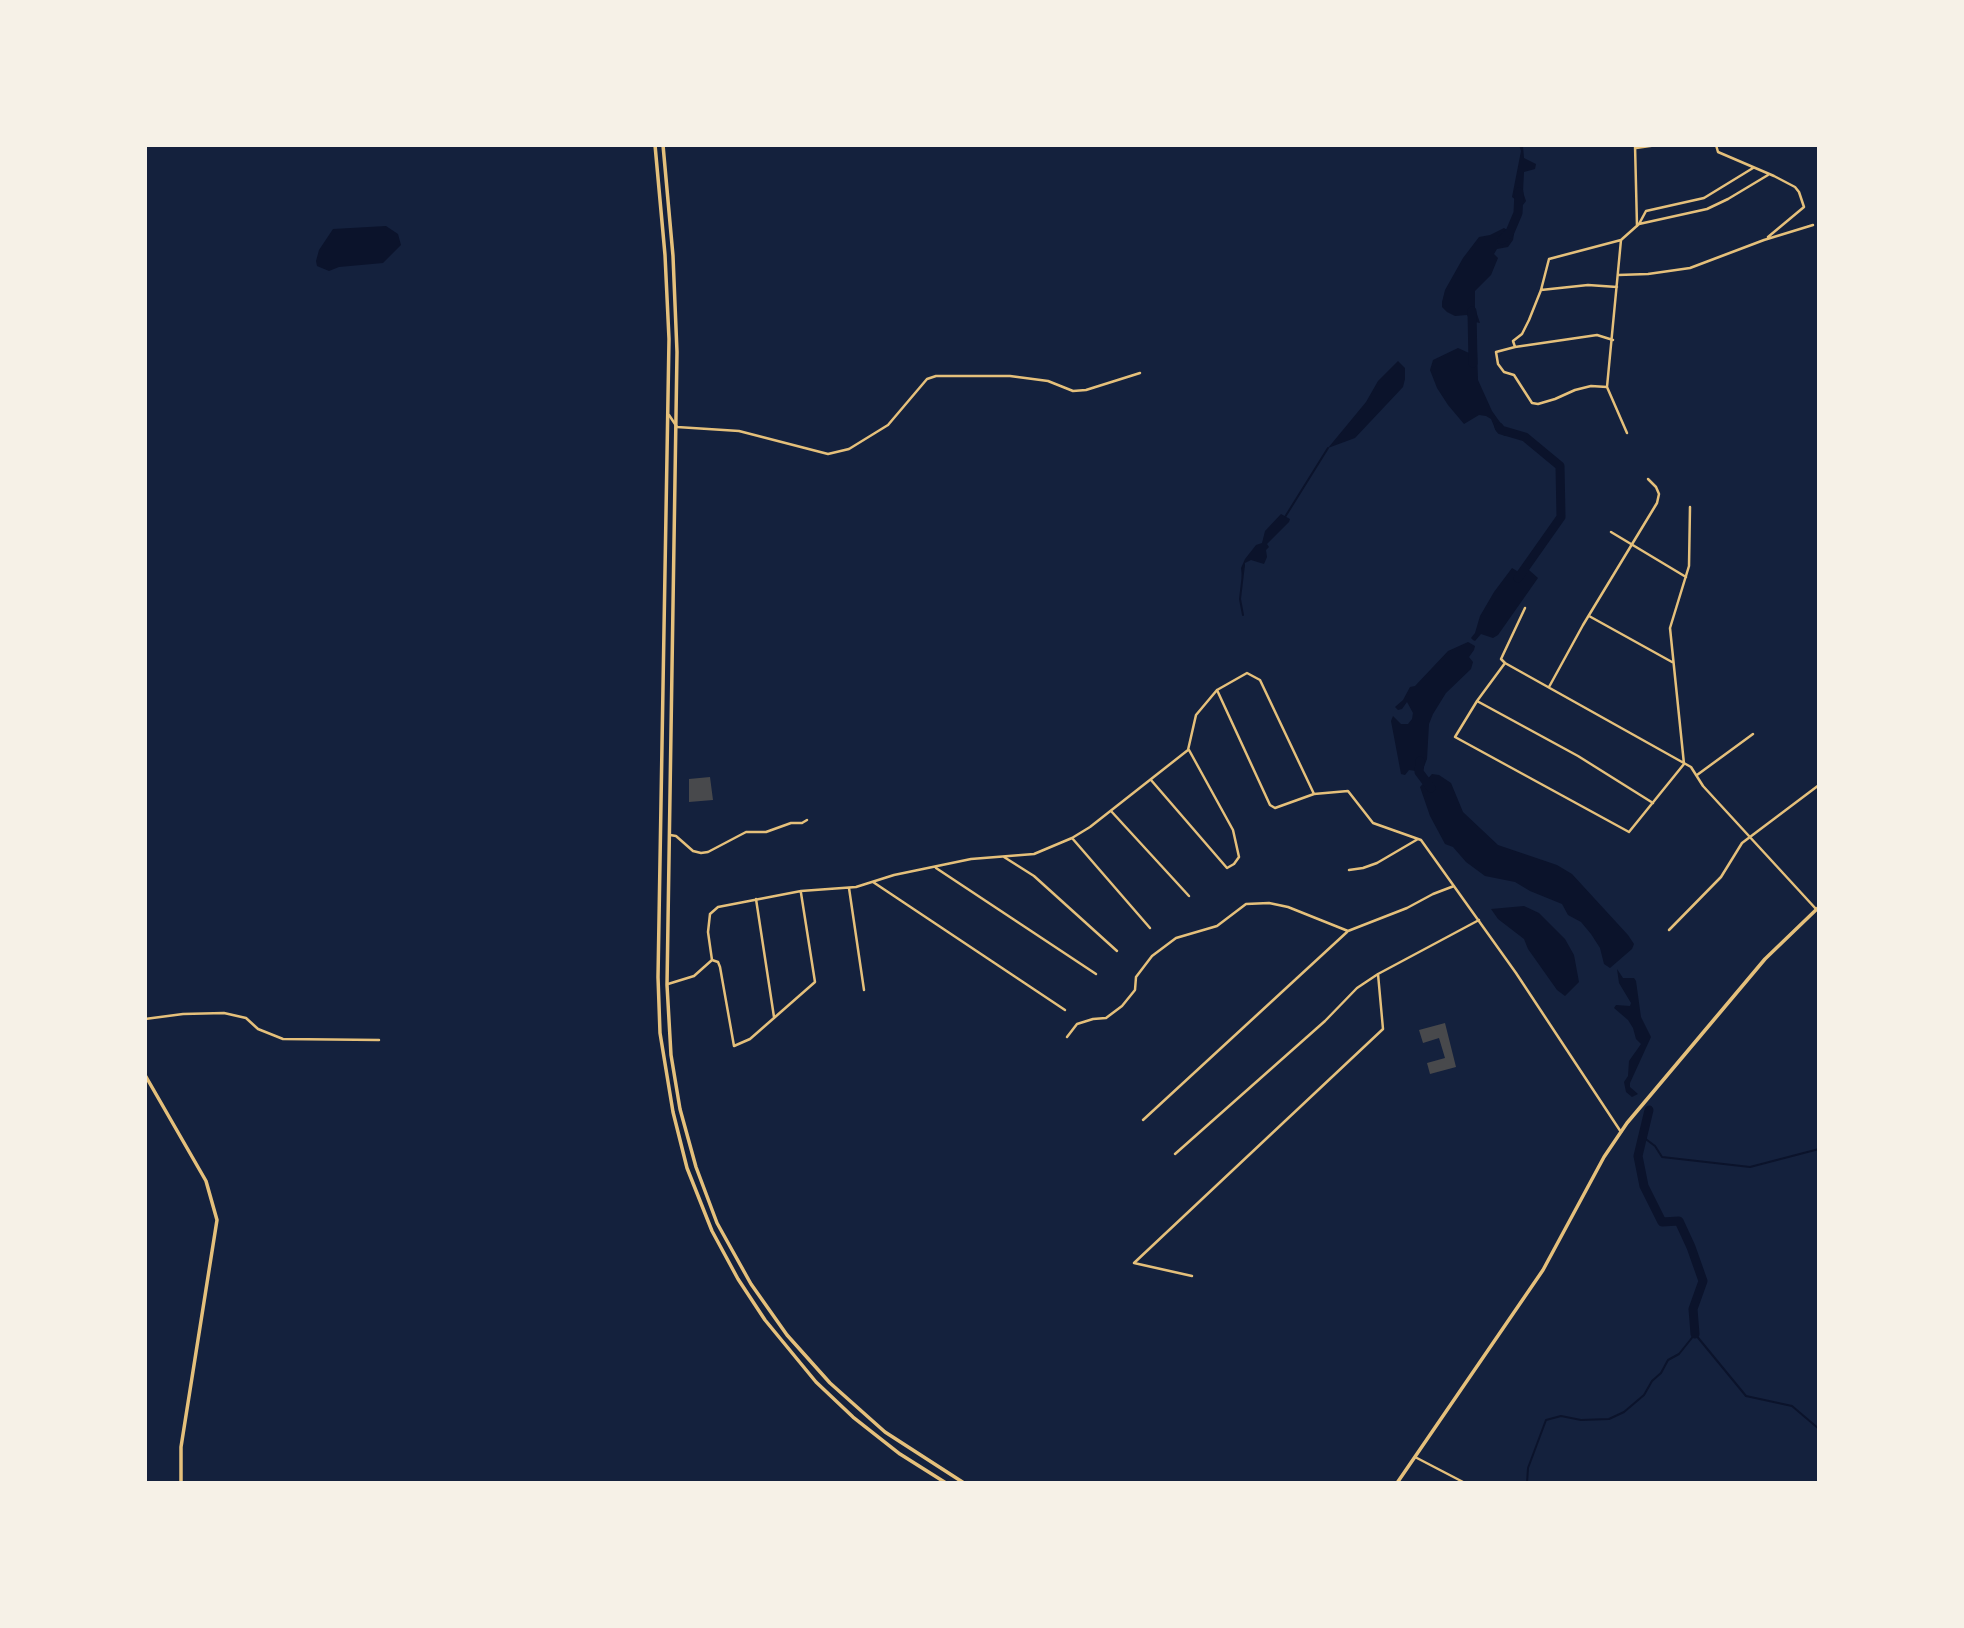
<!DOCTYPE html>
<html>
<head>
<meta charset="utf-8">
<style>
	body { margin:0 }
	#map { position:relative; width:1964px; height:1628px; overflow:hidden; background:#14213d; font-family:Helvetica,sans-serif }
	canvas { display:block }
	.frame { position:absolute; inset:0; border:147px solid #f6f1e7; pointer-events:none }
</style>
</head>
<body>
<div id="map">
<canvas width="1964" height="1628"></canvas>
<div class="frame"></div>
</div>
<script>
const ctx = document.querySelector('canvas').getContext('2d');
ctx.lineJoin = 'round';
function fillPath(path, color) { ctx.fillStyle = color; ctx.fill(path, 'evenodd'); }
const poly = rows => new Path2D(rows.map(r => 'M' + r).join(''));
function trace(path, color, width, dash) { ctx.strokeStyle = color; ctx.lineWidth = width; ctx.lineCap = dash ? 'butt' : 'round'; ctx.setLineDash(dash || []); ctx.stroke(path); }
fillPath(poly([
	[1519,145,1528,145,1523,146,1524,158,1536,164,1535,169,1524,172,1523,192,1526,201,1523,205,1512,197,1521,151],
	[386,226,398,234,401,245,383,263,339,267,329,271,317,266,316,261,319,250,333,229],
	[1504,228,1514,234,1513,240,1508,247,1497,249,1494,254,1498,258,1491,275,1475,291,1475,308,1480,323,1471,321,1467,315,1455,316,1447,312,1442,307,1442,302,1445,290,1463,258,1479,237,1490,235],
	[1458,348,1469,353,1477,351,1478,380,1492,411,1507,432,1505,436,1496,431,1491,419,1486,416,1479,415,1464,424,1448,405,1437,388,1430,370,1433,360],
	[1398,361,1405,368,1405,379,1403,387,1355,438,1328,448,1366,402,1378,381],
	[1281,514,1290,519,1289,522,1267,544,1269,547,1266,550,1267,557,1264,564,1251,560,1245,563,1242,579,1241,568,1245,559,1256,545,1262,543,1265,531],
	[1512,568,1517,571,1529,570,1538,578,1498,635,1493,638,1481,634,1475,641,1473,640,1471,638,1475,633,1480,616,1494,592],
	[1468,642,1475,646,1474,650,1469,657,1473,662,1471,669,1446,693,1433,714,1429,724,1427,759,1422,772,1409,770,1405,775,1401,774,1391,721,1393,716,1401,724,1408,724,1412,719,1413,713,1407,702,1402,709,1398,710,1395,707,1403,700,1410,687,1415,686,1448,651],
	[1432,774,1439,775,1451,783,1463,812,1498,845,1557,865,1572,874,1628,935,1634,944,1632,949,1610,968,1604,964,1600,948,1591,934,1581,922,1568,915,1562,904,1530,891,1515,882,1485,876,1466,862,1453,847,1445,844,1430,816,1420,787],
	[1524,906,1539,913,1565,939,1574,955,1579,982,1565,996,1557,990,1528,949,1524,939,1498,919,1491,909],
	[1617,969,1623,978,1634,978,1636,981,1641,1017,1651,1037,1630,1083,1630,1087,1638,1094,1632,1097,1626,1092,1624,1082,1628,1076,1629,1061,1641,1044,1636,1039,1633,1028,1628,1020,1614,1008,1616,1005,1630,1006,1631,1003,1619,983]
]), '#0b132b');
trace(poly([
	[1285,517,1328,448],
	[1243,615,1240,599,1244,565],
	[1643,1137,1655,1146,1662,1157,1750,1167,1819,1149],
	[1527,1483,1528,1468,1546,1420,1561,1416,1581,1420,1609,1419,1624,1412,1644,1395,1652,1381,1661,1373,1668,1360,1679,1354,1695,1334,1746,1396,1792,1406,1819,1429]
]), '#0b132b', 2);
trace(poly([
	[1502,240,1510,232,1518,213,1519,192],
	[1472,311,1473,363],
	[1499,427,1501,430,1525,437,1560,466,1561,517,1518,578],
	[1420,761,1419,772,1431,788],
	[1649,1110,1638,1156,1644,1186,1662,1222,1679,1221,1691,1247,1703,1281,1693,1309,1695,1334]
]), '#0b132b', 9);
fillPath(poly([
	[710,777,713,800,689,802,689,779],
	[1445,1023,1456,1067,1430,1074,1427,1063,1445,1058,1439,1038,1423,1043,1419,1030]
]), '#48494c');
trace(poly([
	[1635,145,1637,226],
	[1716,145,1718,152,1774,176,1795,187,1799,192,1804,207,1768,237],
	[1636,148,1657,145],
	[1639,224,1646,211,1704,198,1753,168],
	[1621,240,1607,387,1627,433],
	[1618,275,1648,274,1690,268,1764,240,1813,225],
	[1541,290,1588,285,1617,287],
	[1613,340,1597,335,1515,347,1513,341,1522,334,1529,320,1541,290,1549,259,1621,240,1639,224,1707,209,1728,199,1768,175],
	[1515,347,1496,352,1498,364,1504,372,1514,375,1532,403,1538,404,1555,399,1575,390,1591,386,1607,387],
	[669,415,677,427,739,431,828,454,849,449,888,425,927,379,936,376,1010,376,1048,381,1073,391,1086,390,1140,373],
	[1611,532,1686,577],
	[1525,608,1501,659,1505,663,1477,701,1455,737,1629,832,1684,764,1670,628,1689,566,1690,507],
	[1589,616,1672,662],
	[1505,663,1691,767,1703,786,1816,909],
	[1549,687,1583,625,1657,503,1659,494,1656,487,1648,479],
	[1217,690,1270,805,1275,808,1314,794,1348,791,1373,823,1421,840,1516,973,1621,1132],
	[1477,701,1578,756,1653,803],
	[1697,775,1753,734],
	[1151,780,1227,868,1234,864,1239,857,1233,830,1189,750],
	[1111,811,1189,896],
	[670,835,676,836,693,851,701,853,708,852,746,832,766,832,791,823,802,823,807,820],
	[1072,838,1150,928],
	[1004,857,1034,876,1117,951],
	[936,868,1096,974],
	[1349,870,1363,868,1377,863,1418,839],
	[873,882,1065,1010],
	[849,888,864,990],
	[756,899,774,1017],
	[1669,930,1721,877,1742,843,1819,785],
	[712,960,718,962,720,967,734,1046,750,1039,815,982,801,893],
	[668,984,694,976,712,960,708,932,710,914,718,907,801,891,856,887,894,875,971,859,1034,854,1072,838,1090,827,1188,750,1196,715,1217,690,1247,673,1260,680,1314,794],
	[145,1019,183,1014,224,1013,246,1018,258,1029,283,1039,379,1040],
	[1067,1037,1077,1024,1093,1019,1106,1018,1122,1006,1135,990,1136,977,1152,956,1176,938,1217,926,1246,904,1269,903,1288,907,1348,931,1407,908,1433,894,1454,886],
	[1143,1120,1347,932],
	[1175,1154,1325,1021,1357,988,1378,974],
	[1192,1276,1134,1263,1383,1029,1378,974,1479,920],
	[1415,1457,1465,1483]
]), '#e5c07b', 2.5);
trace(poly([
	[145,1075,206,1181,217,1220,181,1447,181,1483]
]), '#e5c07b', 3.5);
trace(poly([
	[655,145,665,255,669,339,658,977,660,1033,673,1112,687,1168,712,1231,738,1279,765,1320,816,1382,853,1417,900,1454,946,1483],
	[663,145,673,256,677,352,667,985,671,1055,680,1109,696,1167,717,1223,751,1284,787,1335,830,1383,885,1432,964,1483],
	[1397,1483,1543,1270,1604,1157,1627,1123,1765,959,1819,907]
]), '#e5c07b', 3.5);
</script>
</body>
</html>
